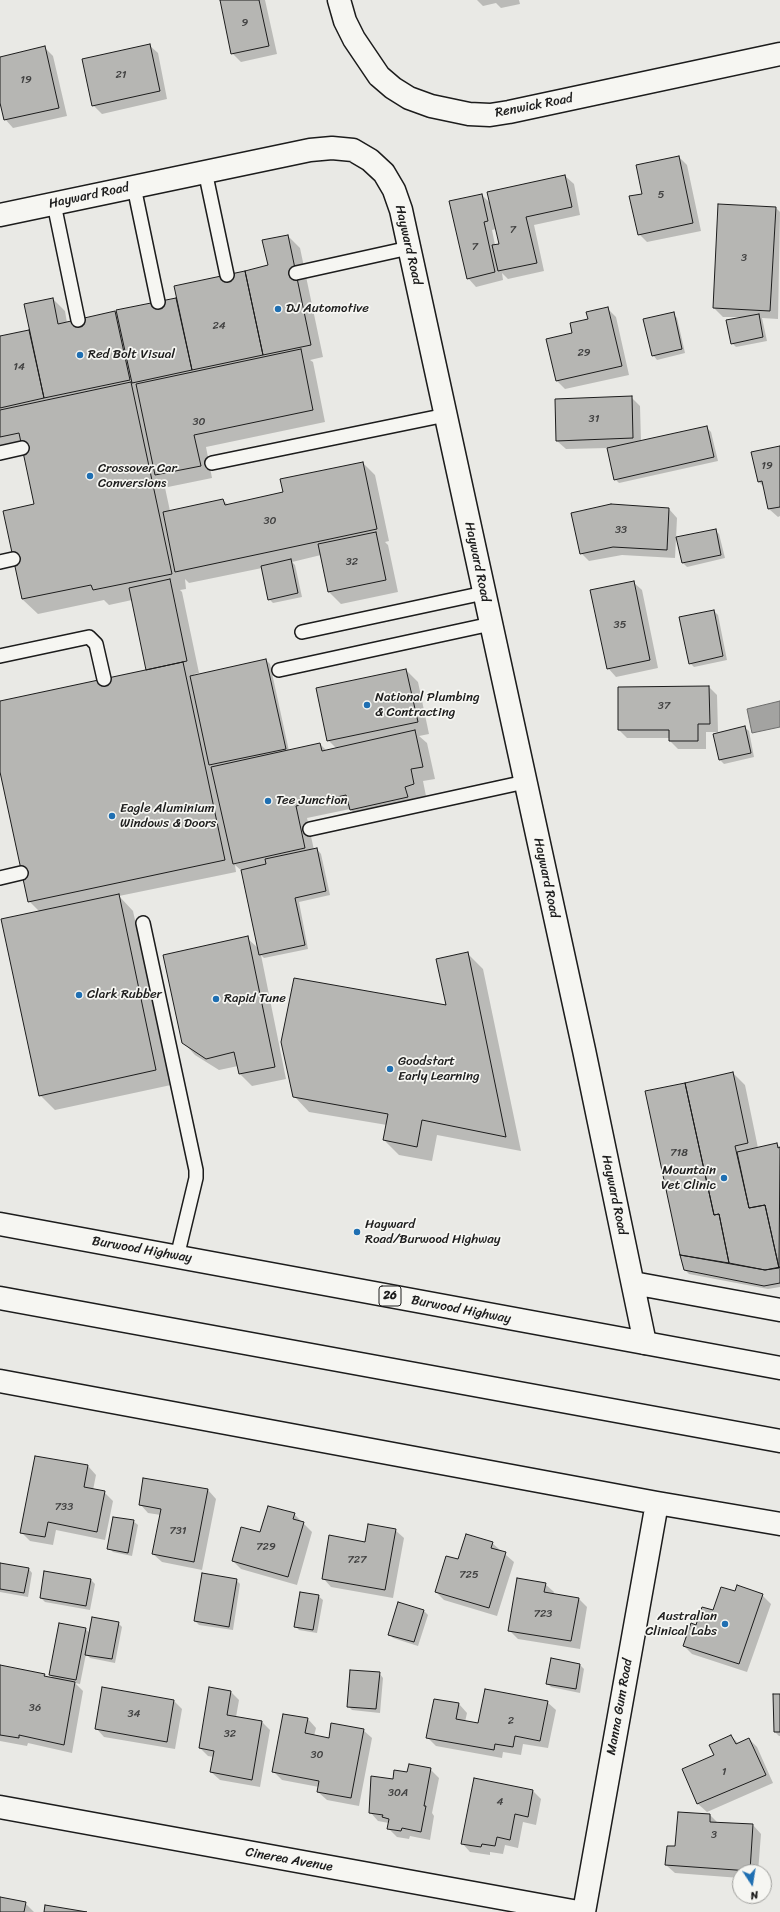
<!DOCTYPE html>
<html>
<head>
<meta charset="utf-8">
<style>
	body { margin:0 }
	#map { position:relative; width:780px; height:1912px; overflow:hidden; background:#e9e9e5; font-family:Sriracha,sans-serif }
	canvas { display:block }
	.north { position:absolute; left:732px; top:1864px; width:40px; height:40px; box-sizing:border-box; background:#f6f6f2; border:1px solid #9f9f9c; border-radius:50%; rotate:168deg; font-size:11px; font-weight:700; line-height:16px; text-align:center; color:#1c1c1c }
	.north::after { content:''; display:block; margin:auto; width:14px; height:18px; background:#1f6fb2; clip-path:polygon(50% 0,100% 100%,50% 72%,0 100%) }
</style>
</head>
<body>
<div id="map">
<canvas width="780" height="1912"></canvas>
<div class="north">N</div>
</div>
<script>
const ctx = document.querySelector('canvas').getContext('2d');
ctx.lineJoin = 'round';
function fillPath(path, color) { ctx.fillStyle = color; ctx.fill(path, 'evenodd'); }
const poly = rows => new Path2D(rows.map(r => 'M' + r).join(''));
function trace(path, color, width, dash) { ctx.strokeStyle = color; ctx.lineWidth = width; ctx.lineCap = dash ? 'butt' : 'round'; ctx.setLineDash(dash || []); ctx.stroke(path); }
function label(font, color, halo, rows, align = 'center') {
  ctx.font = font + ' Sriracha,sans-serif'; ctx.lineWidth = 3.5; ctx.setLineDash([]); ctx.textBaseline = 'middle'; ctx.strokeStyle = halo; ctx.fillStyle = color; for (const [text, x, y, turn = 0] of rows) {
    ctx.save(); ctx.translate(x, y); ctx.rotate((+turn || 0) * Math.PI / 180); ctx.textAlign = isNaN(turn) ? turn : align; if (halo) ctx.strokeText(text, 0, 0); ctx.fillText(text, 0, 0); ctx.restore();
  }
}
const water = poly([
	[780,701,780,727,752,733,747,709,780,701]
]);
fillPath(water, '#a3a3a1');
trace(water, '#6d6d6c', 1);
fillPath(poly([
	[221,0,265,0,277,54,241,62,232,53],
	[477,0,519,0,520,4,501,8,496,3,483,6],
	[149,45,158,53,167,99,102,114,93,105],
	[45,48,53,56,67,116,13,128,5,119,0,98,0,58],
	[679,157,687,165,701,231,647,242,639,234,643,194],
	[565,176,574,184,580,215,534,225,544,271,508,279,502,273,503,280,476,287,468,278,482,195,491,204],
	[496,229,500,244,495,245,492,230],
	[719,205,776,208,780,212,778,319,762,318,767,341,736,347,732,343,740,317,723,317,714,308],
	[288,236,300,248,323,357,310,360,313,362,325,422,206,447,212,478,168,487,164,483,170,511,223,500,228,505,284,493,363,463,375,475,389,541,385,542,388,545,398,592,341,604,329,592,321,555,292,562,295,565,302,597,273,603,269,599,262,568,189,583,185,579,186,589,180,590,182,592,199,673,194,674,195,676,266,660,270,664,289,751,320,744,327,751,336,748,328,740,406,670,418,682,429,734,419,736,427,743,435,779,423,781,426,796,417,799,419,809,363,822,350,809,307,818,314,850,317,849,321,854,330,895,299,902,308,949,264,958,261,955,286,1079,252,1086,240,1074,238,1066,219,1070,195,1055,183,1042,247,938,259,949,243,872,235,865,236,872,119,896,133,911,171,1085,55,1110,40,1095,40,912,29,901,0,767,0,702,147,670,132,600,109,605,104,600,38,614,22,599,4,512,36,505,24,450,0,455,0,337,31,331,53,299,65,311,67,323,115,312,119,317,118,311,177,298,269,266],
	[607,308,616,317,629,375,565,389,557,381,547,340,573,334,589,320],
	[673,314,677,318,685,353,657,360,653,355],
	[631,397,640,406,641,442,707,428,711,432,718,461,619,483,615,479,608,448,566,449,557,441],
	[780,447,780,516,778,517,769,509,765,488,758,481],
	[611,505,669,509,677,518,675,558,622,555,589,561,581,553],
	[715,530,719,534,725,558,687,567,683,563,678,538],
	[633,582,642,590,658,668,616,677,608,668],
	[714,611,718,615,727,660,694,667,690,663],
	[709,687,717,695,718,732,706,732,706,749,678,749,670,741,670,738,627,738,619,730],
	[744,727,749,731,754,757,724,764,720,760],
	[468,954,483,969,521,1151,437,1135,432,1161,399,1155,384,1140,387,1125,309,1112,294,1096,448,1007],
	[733,1073,745,1085,758,1148,777,1144,780,1147,780,1287,768,1289,689,1274,685,1270,646,1092],
	[88,1466,96,1475,93,1490,104,1492,113,1501,105,1540,56,1530,53,1545,30,1541,22,1533],
	[208,1490,216,1499,202,1570,162,1562,153,1554,161,1515,148,1513,140,1504],
	[294,1514,312,1532,297,1585,241,1569,233,1561,261,1533],
	[133,1521,138,1525,132,1556,113,1552,109,1548],
	[395,1530,404,1538,393,1598,331,1587,323,1578],
	[492,1543,514,1562,497,1616,444,1600,436,1592,459,1560],
	[0,1564,28,1568,32,1573,28,1597,0,1592],
	[45,1572,91,1580,95,1584,90,1610,45,1602,41,1598],
	[236,1580,240,1584,233,1630,199,1625,195,1621],
	[545,1584,554,1592,553,1594,579,1599,587,1607,580,1649,518,1639,509,1630],
	[736,1593,762,1595,771,1604,747,1672,692,1654,684,1646,697,1626],
	[318,1596,323,1600,317,1633,299,1630,295,1626],
	[398,1603,424,1611,428,1615,418,1646,393,1638,389,1634],
	[118,1623,122,1627,115,1663,90,1658,86,1654,80,1684,75,1683,83,1691,72,1753,28,1743,27,1746,0,1741,0,1666,44,1675,47,1678,54,1679,50,1675,85,1629,90,1633],
	[580,1665,584,1669,580,1693,551,1687,547,1683],
	[379,1673,383,1678,380,1713,352,1710,348,1706],
	[103,1688,174,1701,182,1709,175,1749,104,1737,96,1728],
	[210,1688,231,1692,239,1700,236,1717,262,1722,270,1730,260,1787,220,1780,211,1772,214,1757,208,1756,200,1748],
	[780,1695,780,1736,779,1736,775,1732],
	[547,1702,556,1710,548,1748,523,1744,521,1755,503,1752,502,1758,436,1746,427,1737,459,1704,467,1713,465,1722,479,1724],
	[308,1719,316,1728,314,1736,329,1739,363,1730,372,1738,359,1806,327,1800,318,1792,319,1787,282,1780,274,1772],
	[731,1736,739,1744,749,1739,757,1747,773,1783,707,1812,698,1804,683,1770,715,1756],
	[430,1769,439,1778,432,1813,434,1816,430,1840,410,1836,409,1839,397,1837,388,1828,389,1823,378,1821,370,1812,393,1780,408,1773],
	[475,1779,533,1791,541,1799,536,1825,523,1822,518,1848,505,1845,503,1854,490,1852,490,1855,470,1852,462,1843],
	[679,1813,710,1815,718,1823,753,1825,761,1834,758,1872,740,1872,740,1878,675,1873,666,1865,676,1847],
	[0,1898,25,1903,34,1912,0,1912]
]), '#0003');
const building = poly([
	[220,0,259,0,269,46,231,54,220,0],
	[150,44,160,91,92,106,82,59,150,44],
	[45,46,59,108,4,120,0,103,0,57,45,46],
	[679,156,693,223,638,235,629,196,642,194,636,165,679,156],
	[565,175,572,207,526,217,537,263,498,271,492,245,499,244,487,192,565,175],
	[482,194,488,221,484,222,495,272,467,279,449,201,482,194],
	[718,204,776,207,770,311,713,308,718,204],
	[288,235,311,345,263,355,245,271,268,265,262,240,288,235],
	[245,271,263,355,192,370,174,286,245,271],
	[53,298,58,324,115,311,130,380,44,398,24,304,53,298],
	[176,298,192,370,132,383,116,310,176,298],
	[608,307,622,366,556,381,546,339,572,333,570,323,588,319,586,312,608,307],
	[674,312,682,349,652,356,643,319,674,312],
	[759,314,763,337,731,344,726,320,759,314],
	[29,330,44,398,0,408,0,336,29,330],
	[301,349,313,410,194,435,201,466,155,475,136,384,301,349],
	[131,382,172,574,93,590,91,585,22,599,3,511,34,504,19,433,0,437,0,410,131,382],
	[632,396,633,438,556,441,555,399,632,396],
	[707,426,714,457,614,480,607,448,707,426],
	[780,446,780,507,768,509,762,481,758,482,751,452,780,446],
	[363,462,377,529,175,572,163,512,223,499,225,505,283,492,280,479,363,462],
	[611,504,669,508,667,550,613,547,580,554,571,513,611,504],
	[716,529,721,555,682,563,676,537,716,529],
	[376,532,386,580,328,592,318,544,376,532],
	[291,559,298,593,268,600,261,566,291,559],
	[170,579,187,661,146,670,129,588,170,579],
	[634,581,650,660,607,669,590,590,634,581],
	[714,610,723,656,689,664,679,617,714,610],
	[266,659,286,749,209,765,190,676,266,659],
	[183,662,225,860,28,902,0,772,0,701,183,662],
	[406,669,418,722,327,741,316,688,406,669],
	[709,686,710,724,698,724,698,741,669,741,669,730,618,730,618,687,709,686],
	[745,726,751,753,719,760,713,734,745,726],
	[415,730,423,767,411,769,414,784,405,787,408,797,350,810,346,795,296,806,305,848,233,864,211,767,320,743,322,751,415,730],
	[317,848,326,891,295,898,305,945,259,955,241,870,266,864,265,859,317,848],
	[119,894,156,1070,39,1096,1,919,119,894],
	[248,936,275,1067,239,1074,234,1052,206,1059,182,1043,163,955,248,936],
	[468,952,506,1137,422,1120,417,1147,383,1140,388,1114,293,1097,281,1042,294,978,446,1005,436,959,468,952],
	[733,1072,748,1143,735,1146,749,1208,765,1205,779,1268,765,1270,729,1263,719,1214,714,1215,685,1083,733,1072],
	[685,1083,714,1215,719,1214,729,1263,680,1255,645,1091,685,1083],
	[777,1143,778,1148,780,1147,779,1268,765,1205,749,1208,737,1152,777,1143],
	[680,1255,765,1270,780,1267,780,1283,764,1286,684,1270,680,1255],
	[35,1456,88,1465,84,1487,105,1491,97,1532,48,1522,45,1537,20,1533,35,1456],
	[143,1478,208,1489,194,1562,152,1554,161,1509,139,1505,143,1478],
	[268,1506,295,1513,293,1519,304,1522,288,1577,232,1561,241,1527,260,1532,268,1506],
	[113,1517,134,1520,128,1553,107,1549,113,1517],
	[368,1524,396,1529,385,1590,322,1579,329,1535,365,1542,368,1524],
	[466,1534,493,1542,491,1548,506,1552,489,1608,435,1592,446,1556,458,1559,466,1534],
	[0,1563,29,1568,24,1593,0,1589,0,1563],
	[44,1571,91,1579,86,1606,40,1598,44,1571],
	[202,1573,237,1579,229,1627,194,1621,202,1573],
	[517,1578,546,1583,544,1592,579,1598,571,1641,508,1631,517,1578],
	[737,1585,763,1594,739,1664,683,1646,691,1623,696,1625,702,1607,713,1610,721,1587,735,1591,737,1585],
	[300,1592,319,1595,313,1630,294,1627,300,1592],
	[398,1602,424,1610,414,1642,388,1635,398,1602],
	[92,1617,119,1622,112,1659,85,1655,92,1617],
	[59,1623,86,1628,76,1680,49,1675,59,1623],
	[551,1658,580,1664,576,1689,546,1684,551,1658],
	[0,1665,45,1674,44,1676,75,1682,64,1745,19,1735,19,1738,0,1735,0,1665],
	[350,1670,380,1672,376,1709,347,1707,350,1670],
	[102,1687,174,1700,167,1742,95,1729,102,1687],
	[209,1687,231,1691,227,1715,262,1721,252,1780,210,1772,214,1751,199,1748,209,1687],
	[485,1689,548,1701,540,1741,515,1736,513,1747,495,1744,494,1750,426,1738,434,1699,459,1703,456,1719,478,1723,485,1689],
	[773,1694,780,1694,780,1732,774,1732,773,1694],
	[283,1714,308,1718,305,1733,329,1738,331,1723,364,1729,351,1798,317,1792,319,1781,272,1772,283,1714],
	[731,1735,736,1744,749,1738,766,1775,697,1804,682,1769,714,1755,709,1745,731,1735],
	[409,1764,431,1768,424,1806,426,1806,421,1832,402,1828,401,1831,387,1829,389,1819,382,1817,383,1815,369,1813,371,1776,393,1779,394,1770,407,1772,409,1764],
	[474,1778,533,1790,528,1817,515,1814,510,1840,497,1837,495,1846,482,1844,481,1847,461,1844,474,1778],
	[678,1812,710,1814,710,1822,753,1824,750,1871,665,1865,667,1846,675,1846,678,1812],
	[0,1897,26,1902,24,1912,0,1912,0,1897],
	[45,1905,87,1912,44,1912,45,1905]
]);
fillPath(building, '#b6b6b3');
trace(building, '#1c1c1c', 1);
const lane = poly([
	[205,171,227,275],
	[134,187,158,302],
	[54,204,78,320],
	[296,273,409,248],
	[0,453,22,448],
	[212,463,446,415],
	[0,562,13,559],
	[302,632,484,593],
	[0,656,89,637,96,644,104,679],
	[279,670,491,624],
	[310,829,525,782],
	[0,878,21,873],
	[143,923,196,1170,196,1178,177,1257]
]);
const street = poly([
	[339,0,345,21,354,39,379,76,393,88,409,98,431,106,469,114,490,115,509,112,780,54],
	[0,215,310,150,332,148,353,150,370,160,384,173,394,190,401,210,584,1050,645,1343],
	[633,1283,780,1310],
	[0,1381,657,1503,780,1524],
	[0,1807,578,1912],
	[584,1912,657,1503]
]);
const highway = poly([
	[0,1224,780,1368],
	[0,1298,780,1441]
]);
trace(lane, '#1c1c1c', 16);
trace(street, '#1c1c1c', 25);
trace(highway, '#1c1c1c', 25);
trace(lane, '#f6f6f2', 13);
trace(street, '#f6f6f2', 22);
trace(highway, '#f6f6f2', 22);
for (const [x, y, r, color] of [
	[278,309,4,"#1f6fb2"],
	[80,355,4,"#1f6fb2"],
	[90,476,4,"#1f6fb2"],
	[367,705,4,"#1f6fb2"],
	[268,801,4,"#1f6fb2"],
	[112,816,4,"#1f6fb2"],
	[79,995,4,"#1f6fb2"],
	[216,999,4,"#1f6fb2"],
	[390,1069,4,"#1f6fb2"],
	[724,1178,4,"#1f6fb2"],
	[357,1232,4,"#1f6fb2"],
	[725,1624,4,"#1f6fb2"]
]) { const dot = new Path2D(); dot.arc(x, y, r, 0, 2 * Math.PI); ctx.fillStyle = color; ctx.fill(dot); trace(dot, '#f6f6f2', 1.5); }
label('11px', '#424242', null, [
	["9",245,23],
	["21",121,75],
	["19",26,80],
	["5",661,195],
	["7",513,230],
	["7",475,247],
	["3",744,258],
	["24",219,326],
	["29",584,353],
	["14",19,367],
	["31",594,419],
	["30",199,422],
	["19",767,466],
	["30",270,521],
	["33",621,530],
	["32",352,562],
	["35",620,625],
	["37",664,706],
	["718",679,1153],
	["733",64,1507],
	["731",178,1531],
	["729",266,1547],
	["727",357,1560],
	["725",469,1575],
	["723",543,1614],
	["36",35,1708],
	["34",134,1714],
	["2",511,1721],
	["32",230,1734],
	["30",317,1755],
	["1",724,1772],
	["30A",398,1793],
	["4",500,1802],
	["3",714,1835]
]);
for (const [x, y, w] of [
	[390,1296,22]
]) { const box = new Path2D(); box.roundRect(x - w / 2, y - 10, w, 20, 3); ctx.fillStyle = '#f6f6f2'; ctx.fill(box); trace(box, '#1c1c1c', 1); }
label('bold 12px', '#1c1c1c', null, [
	["26",390,1296]
]);
label('13px', '#1c1c1c', '#f6f6f2', [
	["Renwick Road",534,106,-11],
	["Hayward Road",89,196,-12],
	["Hayward Road",408,245,77],
	["Hayward Road",477,562,78],
	["Hayward Road",546,878,78],
	["Hayward Road",614,1195,78],
	["Burwood Highway",142,1250,10],
	["Burwood Highway",461,1310,11],
	["Manna Gum Road",620,1707,-80],
	["Cinerea Avenue",289,1860,10]
]);
label('13px', '#1c1c1c', '#f6f6f2', [
	["DJ Automotive",286,309],
	["Red Bolt Visual",88,355],
	["Crossover Car",98,469],
	["Conversions",98,484],
	["National Plumbing",375,698],
	["& Contracting",375,713],
	["Tee Junction",276,801],
	["Eagle Aluminium",120,809],
	["Windows & Doors",120,824],
	["Clark Rubber",87,995],
	["Rapid Tune",224,999],
	["Goodstart",398,1062],
	["Early Learning",398,1077],
	["Mountain",716,1171,"right"],
	["Vet Clinic",716,1186,"right"],
	["Hayward",365,1225],
	["Road/Burwood Highway",365,1240],
	["Australian",717,1617,"right"],
	["Clinical Labs",717,1632,"right"]
], 'left');
</script>
</body>
</html>
